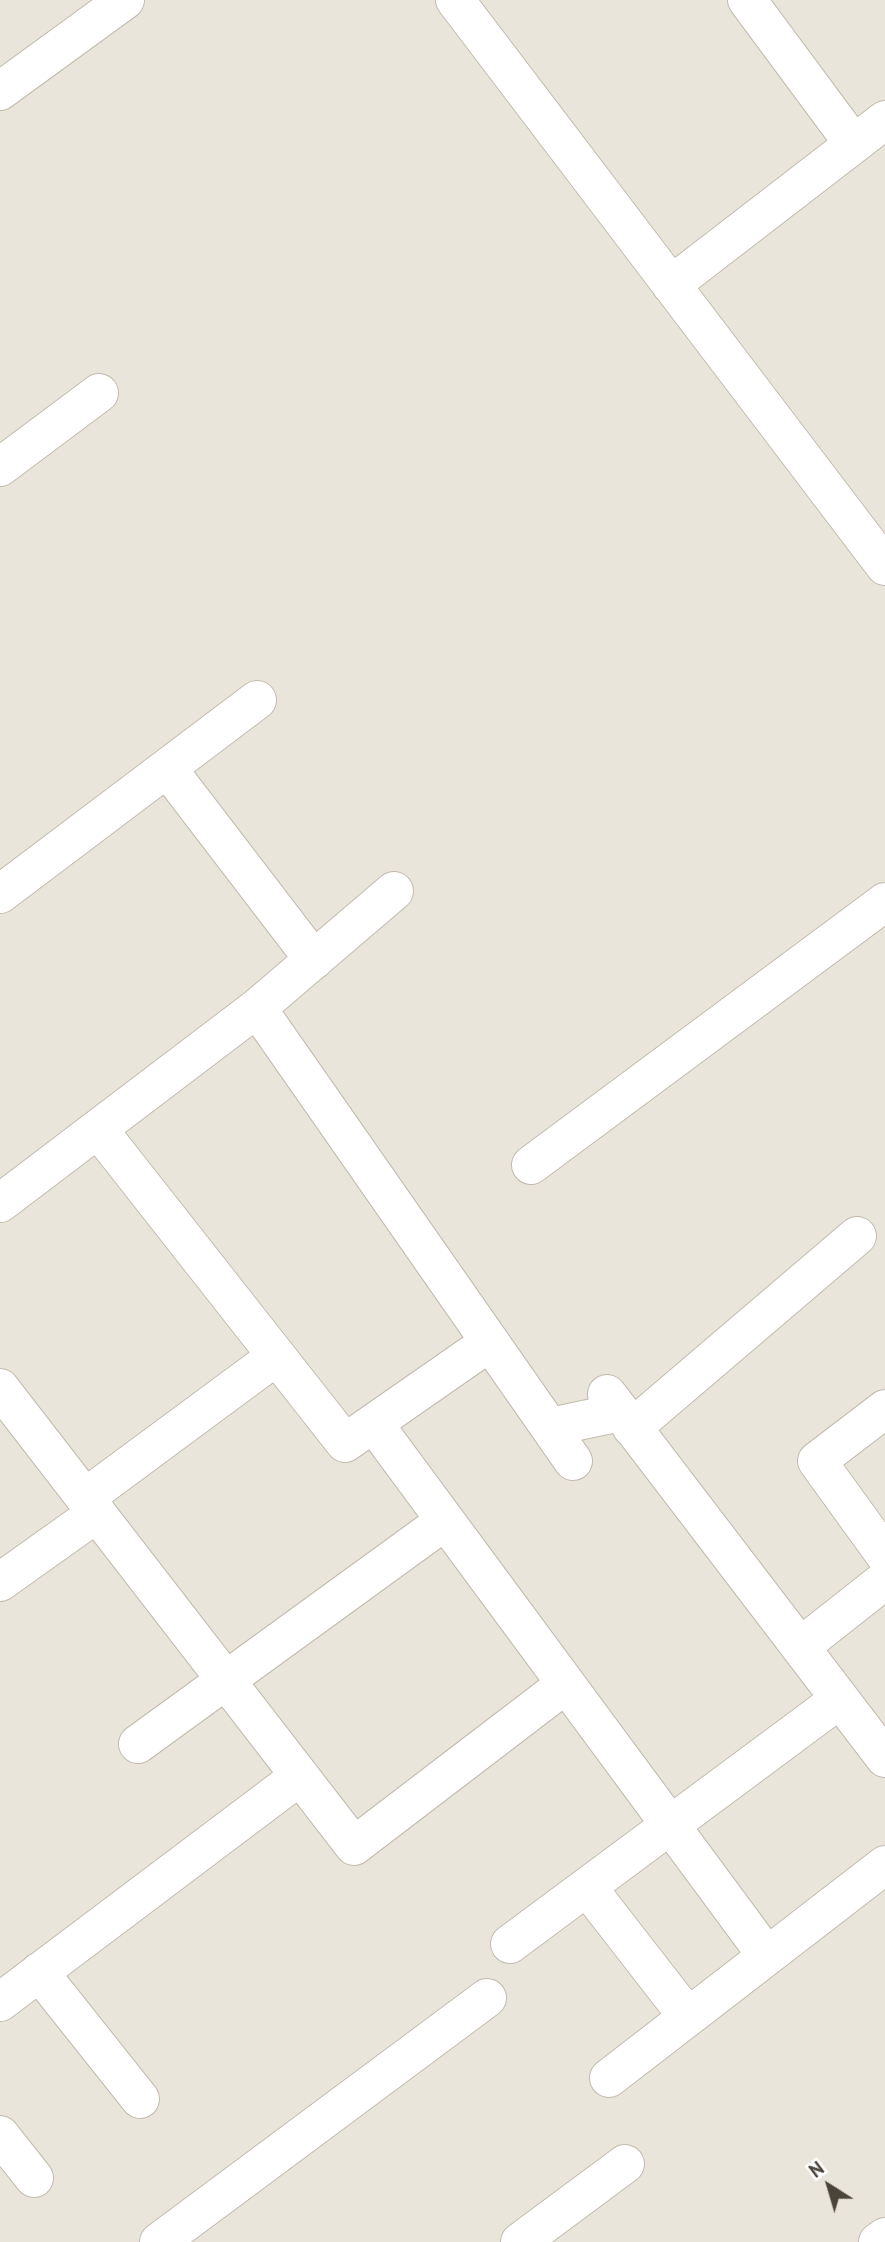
<!DOCTYPE html>
<html>
<head>
<meta charset="utf-8">
<style>
	body { margin:0 }
	#map { position:relative; width:885px; height:2242px; overflow:hidden; background:#f6f3ec; font-family:"PT Sans",sans-serif }
	canvas { display:block }
	.north { position:absolute; left:794px; top:2151px; width:70px; height:70px; -webkit-text-stroke:5px #fff; paint-order:stroke; rotate:323deg; font-size:19px; font-weight:700; line-height:28px; text-align:center; color:#4b4439 }
	.north::after { content:''; display:block; margin:auto; width:24px; height:32px; background:#4b4439; clip-path:polygon(50% 0,100% 100%,50% 72%,0 100%) }
</style>
</head>
<body>
<div id="map">
<canvas width="885" height="2242"></canvas>
<div class="north">N</div>
</div>
<script>
const ctx = document.querySelector('canvas').getContext('2d');
ctx.lineJoin = 'round';
function fillPath(path, color) { ctx.fillStyle = color; ctx.fill(path, 'evenodd'); }
const poly = rows => new Path2D(rows.map(r => 'M' + r).join(''));
function trace(path, color, width, dash) { ctx.strokeStyle = color; ctx.lineWidth = width; ctx.lineCap = dash ? 'butt' : 'round'; ctx.setLineDash(dash || []); ctx.stroke(path); }
fillPath(poly([
	[0,0,885,0,885,2242,0,2242]
]), '#eae5da');
const minor = poly([
	[455,0,885,566],
	[747,0,853,143],
	[0,91,125,0],
	[671,285,885,120],
	[0,467,99,393],
	[167,768,314,960],
	[0,894,257,700],
	[257,1008,573,1461],
	[98,1129,345,1443,490,1342],
	[531,1165,885,902],
	[0,1203,257,1008,394,891],
	[0,1388,354,1846,566,1684],
	[607,1394,885,1758],
	[885,1409,817,1461,885,1555],
	[374,1424,767,1956],
	[550,1427,621,1412],
	[632,1428,857,1236],
	[86,1497,274,1358],
	[0,1582,97,1513],
	[800,1647,885,1580],
	[138,1744,445,1521],
	[587,1887,688,2017],
	[510,1944,840,1699],
	[39,1972,140,2099],
	[0,2002,300,1776],
	[609,2078,885,1865],
	[0,2135,34,2178],
	[159,2242,487,1998],
	[520,2242,625,2164],
	[878,2242,885,2237]
]);
trace(minor, '#c2bbae', 40);
trace(minor, '#fff', 38);
</script>
</body>
</html>
